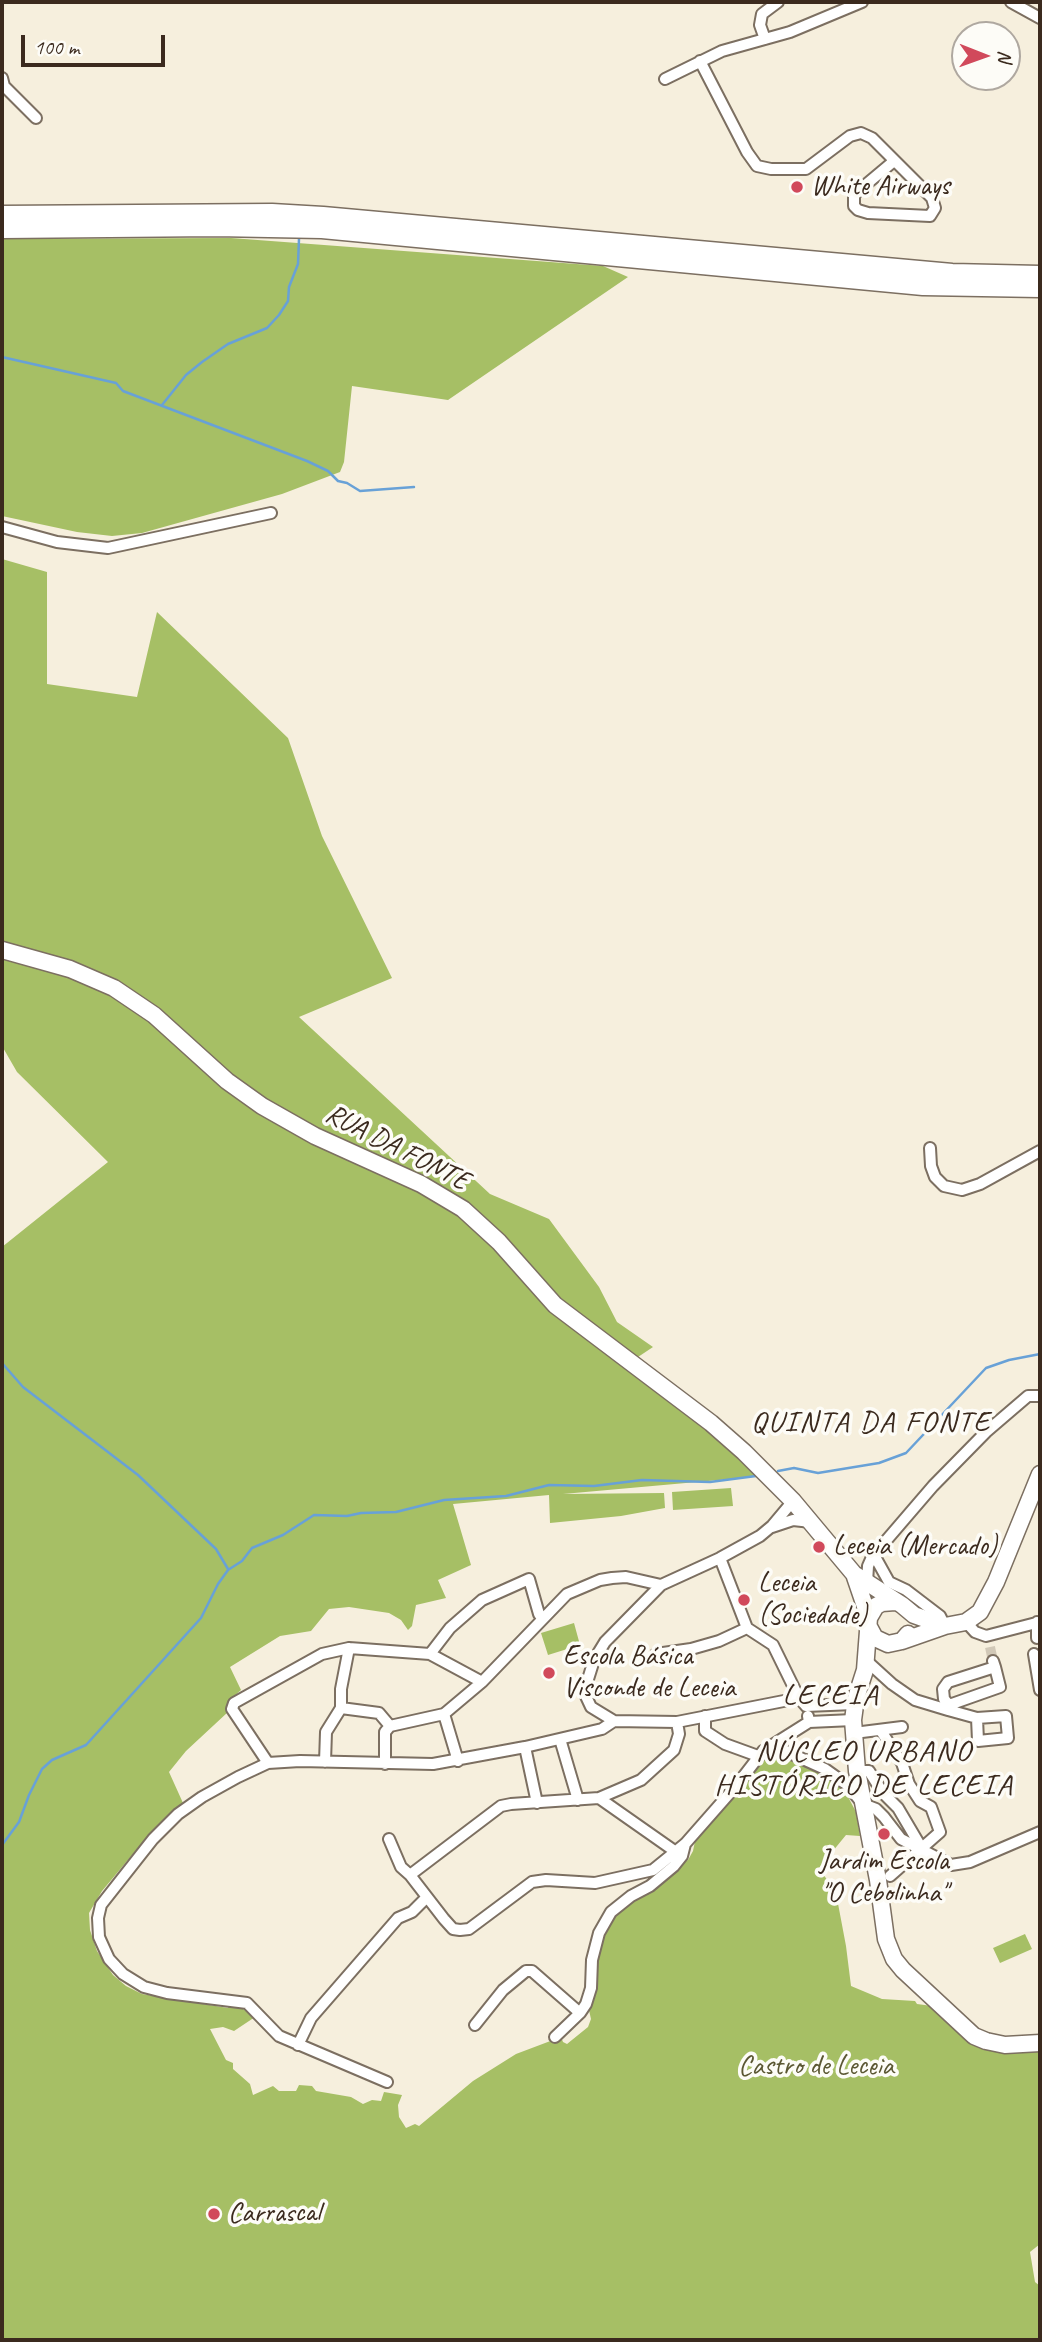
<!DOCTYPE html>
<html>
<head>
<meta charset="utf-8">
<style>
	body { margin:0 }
	#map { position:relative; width:1042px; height:2342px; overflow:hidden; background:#f6efdd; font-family:Caveat,sans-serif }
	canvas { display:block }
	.frame { position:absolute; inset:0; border:4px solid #3b2a1e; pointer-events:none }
	.north { position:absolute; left:951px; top:21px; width:70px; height:70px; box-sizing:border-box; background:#fdfcf7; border:2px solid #afa8a0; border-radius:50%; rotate:91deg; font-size:19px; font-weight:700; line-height:28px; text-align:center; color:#3b2a1e }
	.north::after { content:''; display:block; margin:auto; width:24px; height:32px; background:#d1495b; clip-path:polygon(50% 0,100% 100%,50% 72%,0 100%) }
	.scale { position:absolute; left:21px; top:35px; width:144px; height:32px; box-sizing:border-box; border:4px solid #3b2a1e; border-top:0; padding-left:9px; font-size:21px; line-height:24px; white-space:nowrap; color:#3b2a1e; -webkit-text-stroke:5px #fdfcf7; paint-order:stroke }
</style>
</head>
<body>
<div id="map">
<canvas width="1042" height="2342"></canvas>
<div class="frame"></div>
<div class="north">N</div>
<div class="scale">100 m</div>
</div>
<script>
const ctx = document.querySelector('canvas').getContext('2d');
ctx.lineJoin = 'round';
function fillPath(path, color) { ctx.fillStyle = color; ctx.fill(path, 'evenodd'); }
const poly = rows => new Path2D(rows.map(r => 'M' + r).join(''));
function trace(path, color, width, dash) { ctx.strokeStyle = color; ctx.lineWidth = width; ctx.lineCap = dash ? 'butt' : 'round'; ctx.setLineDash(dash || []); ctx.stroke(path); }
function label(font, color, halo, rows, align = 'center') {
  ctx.font = font + ' Caveat,sans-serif'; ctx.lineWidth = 7; ctx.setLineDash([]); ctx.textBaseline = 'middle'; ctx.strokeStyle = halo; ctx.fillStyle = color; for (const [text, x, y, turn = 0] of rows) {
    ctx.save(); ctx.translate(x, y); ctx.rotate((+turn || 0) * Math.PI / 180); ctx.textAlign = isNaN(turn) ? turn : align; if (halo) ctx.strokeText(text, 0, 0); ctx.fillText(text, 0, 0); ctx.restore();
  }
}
fillPath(poly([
	[231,238,603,266,628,277,448,400,352,386,344,462,340,472,282,494,142,533,112,536,77,532,2,516,2,239],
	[2,559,47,572,47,684,137,697,157,612,288,738,322,836,392,978,299,1017,490,1194,549,1219,599,1287,617,1322,653,1347,638,1357,764,1476,563,1494,664,1493,665,1508,621,1516,550,1523,549,1495,453,1504,471,1565,438,1580,446,1598,416,1605,412,1626,408,1630,401,1620,389,1613,349,1607,329,1609,311,1631,280,1636,230,1667,241,1690,232,1698,228,1712,186,1751,169,1772,183,1803,152,1831,102,1891,89,1913,90,1930,97,1951,113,1975,126,1986,142,1994,228,2008,229,2005,243,2009,255,2017,234,2031,223,2027,210,2029,226,2060,233,2063,233,2069,250,2084,253,2095,273,2086,279,2091,296,2091,299,2085,312,2086,316,2091,351,2097,363,2104,372,2100,381,2101,384,2092,402,2095,398,2105,399,2117,406,2128,415,2124,419,2126,473,2081,516,2054,561,2037,563,2042,567,2044,588,2027,591,2019,588,2006,595,1960,602,1934,618,1911,680,1863,688,1860,693,1851,695,1841,767,1753,810,1767,830,1779,846,1793,856,1812,860,1836,846,1835,819,1868,836,1893,846,1946,851,1986,882,1999,915,2001,917,2004,932,2006,990,2049,1006,2054,1040,2050,1040,2244,1030,2252,1035,2282,1040,2286,1040,2340,2,2340,2,1247,108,1162,17,1072,2,1046],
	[731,1488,733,1506,673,1510,672,1492],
	[574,1623,580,1645,548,1655,541,1633],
	[1025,1934,1032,1949,1000,1963,993,1948]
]), '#a6bf65');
trace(poly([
	[2,357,116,383,123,391,307,461,328,471,338,481,347,483,360,491,414,487],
	[162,405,186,375,202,362,228,344,267,328,279,315,288,301,289,287,298,264,299,239],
	[2,1355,2,1363,23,1387,138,1475,216,1549,228,1569],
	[778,1471,794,1468,818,1473,879,1463,906,1453,986,1368,1009,1360,1040,1354],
	[2,1845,19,1822,29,1795,42,1769,52,1760,86,1745,201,1618,218,1584,228,1570,242,1561,252,1548,283,1535,314,1515,347,1516,361,1513,396,1512,444,1500,506,1496,549,1485,594,1486,642,1480,710,1482,756,1476]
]), '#68a1d7', 2.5);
trace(poly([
	[990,1647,993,1661]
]), '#d1c8b7', 10, [10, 5]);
const street = poly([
	[1011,2,1040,18],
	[765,39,760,25,762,14,778,2],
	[700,61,747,152,757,166,771,169,806,169,850,136,861,133,872,138,932,198,935,208,930,216,868,213,858,210,854,206,854,195,857,192,894,161],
	[2,78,4,86,36,118],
	[665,79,722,51,790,32,862,2],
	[2,527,57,542,108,548,271,513],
	[930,1148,931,1166,935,1177,944,1186,962,1190,980,1184,1040,1151],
	[772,1527,793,1520,811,1522],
	[874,1555,889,1582,906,1590,940,1616,945,1626],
	[720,1558,747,1628],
	[867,1583,868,1566,872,1557,933,1486,986,1432,1028,1396,1040,1396],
	[966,1622,975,1632,986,1636,1040,1622],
	[1037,1622,1037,1638],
	[747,1628,773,1645,799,1698,806,1706],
	[430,1654,450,1628,482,1600,529,1579,539,1614,542,1618],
	[656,1654,691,1649,719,1641,747,1628],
	[1034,1654,1040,1690],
	[993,1661,995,1667,1000,1687,949,1705,944,1699,943,1689,948,1682,995,1667],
	[870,1664,892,1684,915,1700,948,1710],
	[482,1682,567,1594,600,1580,612,1578,626,1577,661,1585],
	[949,1705,948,1710,977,1718,1006,1716,1008,1738,978,1741,977,1718],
	[806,1706,854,1704],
	[341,1708,379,1713,390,1726],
	[444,1714,458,1761],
	[705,1716,705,1731,725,1744,758,1756],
	[808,1716,809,1722,853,1720],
	[614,1721,591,1707,584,1692,594,1660,605,1642,661,1585,720,1558,760,1536,772,1526,793,1501],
	[881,1731,902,1763,909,1784,920,1801,931,1807,940,1832,890,1876],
	[854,1733,902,1727],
	[560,1739,578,1800],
	[772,1745,825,1769,846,1784,863,1804,876,1809,884,1817,901,1839,951,1865,970,1862,1040,1832],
	[525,1747,537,1803],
	[325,1762,326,1732,341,1708,341,1689,349,1648],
	[268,1763,232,1709,234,1703,322,1654,349,1648,430,1654,482,1682,444,1714,390,1726],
	[385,1764,385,1732,390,1726],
	[857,1771,869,1771,883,1793,898,1808,921,1847],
	[599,1798,641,1780,674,1750,679,1734,677,1722],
	[389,1839,401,1867,410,1875,444,1919,453,1929,460,1930,469,1929,532,1882,546,1880,595,1883,653,1870,685,1844,736,1786,763,1751,809,1722],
	[410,1875,501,1806,511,1804,599,1798,676,1852],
	[475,2025,503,1990,526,1971,532,1971,580,2013],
	[555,2037,580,2013,586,2004,591,1988,592,1960,599,1933,611,1912,631,1896,650,1886,674,1866,682,1856,685,1844],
	[298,2045,311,2018,398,1918,412,1912,427,1897],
	[387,2082,279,2036,247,2003,167,1993,144,1987,123,1974,109,1959,99,1937,98,1918,101,1905,153,1839,178,1814,202,1797,238,1777,268,1763,300,1761,433,1764,525,1747,602,1729,614,1721,677,1722,799,1698]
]);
const secondary = poly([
	[2,950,70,969,114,988,154,1015,227,1081,262,1106,315,1136,421,1184,463,1209,499,1242,555,1305,711,1423,744,1452,793,1501,854,1574,902,1605,914,1615,945,1626],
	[854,1574,869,1618],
	[895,1602,882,1603,876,1606,869,1618,865,1670,856,1698,853,1720,857,1771,878,1880,886,1939,894,1959,903,1970,974,2036,986,2041,1005,2045,1040,2043],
	[868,1625,875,1638,888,1644,902,1641,908,1634],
	[902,1641,945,1626,966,1622,980,1612,996,1582,1040,1474]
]);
const primary = poly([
	[2,215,272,213,323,216,952,273,1040,275],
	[2,229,216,227,322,229,923,286,1040,288]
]);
trace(street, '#7c6f61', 14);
trace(secondary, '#7c6f61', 19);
trace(primary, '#7c6f61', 21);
trace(street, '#fff', 10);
trace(secondary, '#fff', 16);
trace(primary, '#fff', 18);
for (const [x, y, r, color] of [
	[797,187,7,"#d1495b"],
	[819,1547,7,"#d1495b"],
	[744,1600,7,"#d1495b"],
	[549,1673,7,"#d1495b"],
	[884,1834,7,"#d1495b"],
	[214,2214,7,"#d1495b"]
]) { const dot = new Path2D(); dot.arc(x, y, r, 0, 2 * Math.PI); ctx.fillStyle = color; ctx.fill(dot); trace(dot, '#fdfcf7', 2.5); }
label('28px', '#3b2a1e', '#fdfcf7', [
	["White Airways",811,187],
	["Leceia (Mercado)",833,1547],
	["Leceia",758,1584],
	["(Sociedade)",758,1616],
	["Escola Básica",563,1657],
	["Visconde de Leceia",563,1689],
	["Jardim Escola",884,1862,"center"],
	["\"O Cebolinha\"",884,1894,"center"],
	["Carrascal",228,2214]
], 'left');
label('28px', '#3b2a1e', '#fdfcf7', [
	["RUA DA FONTE",397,1148,27]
]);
label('28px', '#5b5733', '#fdfcf7', [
	["Castro de Leceia",816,2067]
]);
ctx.letterSpacing = '2px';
label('30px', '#3b2a1e', '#fdfcf7', [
	["QUINTA DA FONTE",871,1423],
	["LECEIA",831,1696],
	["NÚCLEO URBANO",864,1752],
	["HISTÓRICO DE LECEIA",864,1786]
]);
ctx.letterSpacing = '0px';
</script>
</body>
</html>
